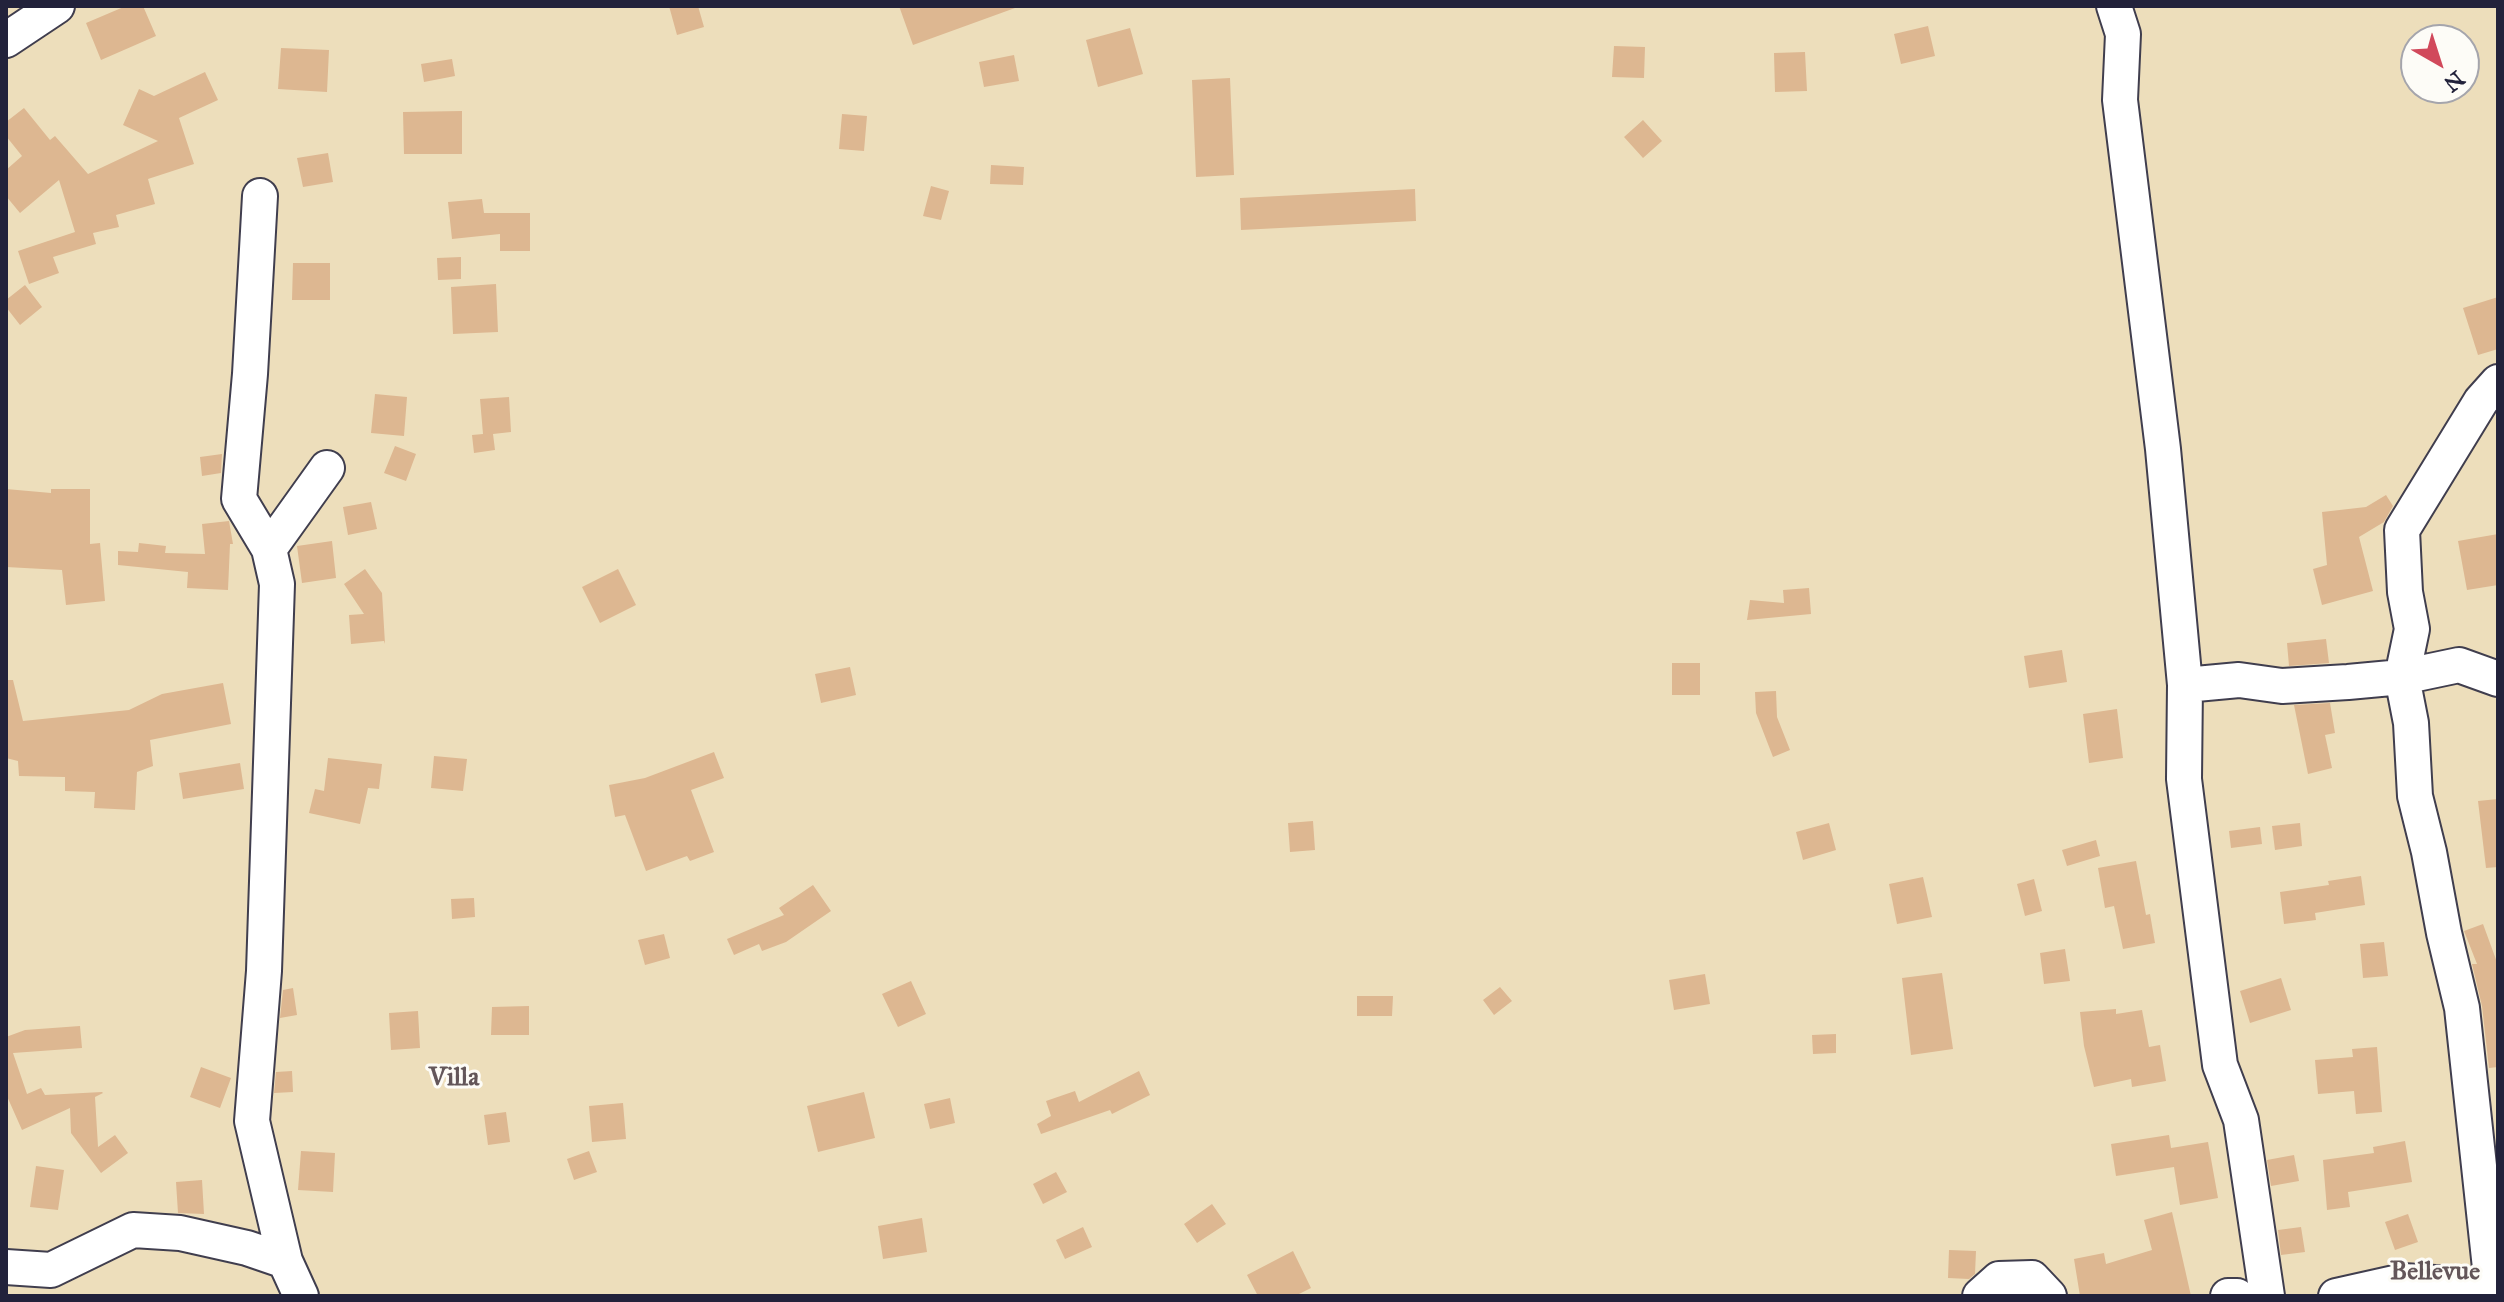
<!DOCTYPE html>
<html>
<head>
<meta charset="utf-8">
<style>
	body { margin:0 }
	#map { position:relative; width:2504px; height:1302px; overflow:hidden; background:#eddebb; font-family:"IM FELL Great Primer",serif }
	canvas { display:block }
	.frame { position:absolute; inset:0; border:8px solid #22223b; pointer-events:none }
	.north { position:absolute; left:2400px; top:24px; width:80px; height:80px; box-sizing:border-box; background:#fdfcf7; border:2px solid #a5a5ac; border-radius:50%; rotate:141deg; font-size:22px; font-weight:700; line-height:32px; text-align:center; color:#22223b }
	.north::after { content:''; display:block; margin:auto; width:28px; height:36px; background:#d1495b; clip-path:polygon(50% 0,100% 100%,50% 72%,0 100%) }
</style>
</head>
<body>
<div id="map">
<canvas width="2504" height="1302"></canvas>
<div class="frame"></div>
<div class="north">N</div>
</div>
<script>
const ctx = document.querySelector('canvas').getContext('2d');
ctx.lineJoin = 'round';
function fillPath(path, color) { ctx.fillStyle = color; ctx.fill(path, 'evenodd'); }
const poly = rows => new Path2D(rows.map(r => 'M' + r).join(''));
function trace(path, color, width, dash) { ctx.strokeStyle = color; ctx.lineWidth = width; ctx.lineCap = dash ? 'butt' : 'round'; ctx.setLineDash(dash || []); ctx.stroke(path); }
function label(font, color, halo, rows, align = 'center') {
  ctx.font = font + ' "IM FELL Great Primer",serif'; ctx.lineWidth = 6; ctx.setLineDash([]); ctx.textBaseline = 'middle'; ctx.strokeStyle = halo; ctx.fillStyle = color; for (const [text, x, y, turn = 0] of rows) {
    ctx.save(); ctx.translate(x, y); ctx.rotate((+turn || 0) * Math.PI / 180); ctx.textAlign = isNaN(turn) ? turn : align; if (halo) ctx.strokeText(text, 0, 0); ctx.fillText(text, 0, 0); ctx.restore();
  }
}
fillPath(poly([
	[126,6,143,6,156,36,101,60,86,23],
	[669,6,698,6,704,27,677,35],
	[899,6,1015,6,1015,8,913,45],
	[1928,26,1935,56,1901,64,1894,34],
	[1130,28,1143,74,1098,87,1086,40],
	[1614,46,1645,47,1644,78,1612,77],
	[281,48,329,50,327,92,278,89],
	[1805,52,1807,91,1775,92,1774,53],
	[1014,55,1019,81,984,87,979,62],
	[452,59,455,76,424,82,421,64],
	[205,72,218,100,179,118,194,164,148,179,155,204,116,215,119,227,93,233,96,244,53,257,59,273,29,284,18,251,75,232,59,180,20,213,6,196,6,170,22,156,6,136,6,122,24,108,50,140,55,136,88,174,158,141,123,125,139,89,154,96],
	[1230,78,1234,175,1196,177,1192,80],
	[462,111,462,154,404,154,403,112],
	[842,114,867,116,864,151,839,149],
	[1643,120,1662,141,1643,158,1624,137],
	[328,153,333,182,303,187,297,158],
	[991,165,1024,167,1023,185,990,184],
	[931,186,949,191,941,220,923,216],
	[1415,189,1416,221,1241,230,1240,198],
	[482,199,484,213,530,213,530,251,500,251,500,234,452,239,448,202],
	[461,257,461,279,438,280,437,258],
	[293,263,330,263,330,300,292,300],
	[496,284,498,332,453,334,451,287],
	[25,285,42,307,20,325,6,307,6,300],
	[2498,297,2498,349,2478,355,2463,308],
	[375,394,407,397,404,436,371,433],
	[509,397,511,432,493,434,495,450,474,453,472,435,483,434,480,399],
	[395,446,416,454,406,481,384,473],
	[222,454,221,473,202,476,200,457],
	[6,489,51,493,51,489,90,489,90,544,100,543,105,601,66,605,62,570,6,567],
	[2386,495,2393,506,2384,522,2359,537,2373,591,2322,605,2313,569,2327,565,2322,512,2366,507],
	[371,502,377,529,348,535,343,507],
	[229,521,233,544,230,544,228,590,187,588,188,572,118,565,118,551,138,552,139,543,166,546,165,553,205,554,202,524],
	[2498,534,2498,585,2467,590,2458,541],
	[332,541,336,578,302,583,297,546],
	[365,569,382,593,385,644,384,641,351,644,349,615,364,614,344,584],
	[618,569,636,605,600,623,582,587],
	[1809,588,1811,614,1747,620,1750,600,1784,603,1783,590],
	[2326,639,2329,663,2289,666,2287,643],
	[2062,650,2067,682,2029,688,2024,656],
	[1672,663,1700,663,1700,695,1672,695],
	[850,667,856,695,821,703,815,674],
	[6,680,13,680,23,721,129,710,162,694,223,683,231,724,150,740,153,766,137,772,135,810,94,808,95,792,65,791,65,777,19,776,18,761,6,758],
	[1776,691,1777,717,1790,750,1773,757,1756,713,1755,692],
	[2330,703,2335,733,2325,735,2332,768,2308,774,2294,705],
	[2117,709,2123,758,2089,763,2083,714],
	[714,752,724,778,691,790,714,852,690,861,687,856,646,871,625,815,615,817,609,785,645,778],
	[434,756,467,759,463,791,431,788],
	[328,758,382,764,379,789,368,788,360,824,309,813,315,789,324,791],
	[240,763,244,789,183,799,179,773],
	[2498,799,2498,867,2486,868,2478,801],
	[1313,821,1315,850,1290,852,1288,823],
	[1829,823,1836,850,1803,860,1796,832],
	[2300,823,2302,846,2275,850,2272,826],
	[2260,827,2262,844,2231,848,2229,831],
	[2096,840,2100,856,2067,866,2062,850],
	[2136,861,2146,915,2150,914,2155,943,2123,949,2114,906,2105,908,2098,868],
	[2361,876,2365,905,2315,913,2316,920,2284,924,2280,892,2329,885,2328,881],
	[1923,877,1932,917,1897,924,1889,884],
	[2034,879,2042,911,2025,916,2017,884],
	[813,885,831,911,786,942,762,951,759,944,734,955,727,939,784,915,779,908],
	[474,898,475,917,452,919,451,899],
	[2483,924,2498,965,2498,1067,2489,1068,2482,1006,2472,964,2477,964,2464,931],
	[664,934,670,958,645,965,638,940],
	[2384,942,2388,976,2363,978,2360,944],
	[2065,949,2070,981,2044,984,2040,953],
	[1942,973,1953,1049,1911,1055,1902,978],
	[1705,974,1710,1004,1674,1010,1669,980],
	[2281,978,2291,1010,2250,1023,2240,991],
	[911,981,926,1014,898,1027,882,994],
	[1500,987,1512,1001,1494,1015,1483,1000],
	[293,988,297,1015,280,1018,283,990],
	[1357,996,1393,996,1392,1016,1357,1016],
	[529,1006,529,1035,491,1035,492,1007],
	[2116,1009,2116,1014,2142,1010,2149,1047,2160,1045,2166,1081,2132,1087,2131,1079,2094,1087,2084,1046,2080,1012],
	[418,1011,420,1048,391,1050,389,1013],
	[80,1026,82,1048,13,1053,27,1094,41,1088,45,1095,102,1092,103,1093,95,1097,98,1147,115,1135,128,1153,101,1173,71,1133,70,1108,22,1130,6,1094,6,1037,25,1030],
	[1836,1034,1836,1053,1813,1054,1812,1035],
	[2377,1047,2382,1112,2356,1114,2354,1091,2318,1094,2315,1060,2353,1057,2352,1049],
	[201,1067,231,1078,220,1108,190,1097],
	[292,1071,293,1092,274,1093,276,1072],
	[1139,1071,1150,1095,1112,1114,1110,1110,1041,1134,1037,1124,1051,1116,1046,1101,1075,1091,1079,1102],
	[864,1092,875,1138,818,1152,807,1106],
	[950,1098,955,1123,930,1129,924,1104],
	[623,1103,626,1139,592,1142,589,1106],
	[506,1112,510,1142,488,1145,484,1115],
	[2169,1135,2171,1148,2208,1142,2218,1198,2180,1205,2174,1167,2116,1176,2111,1144],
	[2405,1141,2412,1182,2348,1192,2350,1207,2327,1210,2323,1160,2374,1153,2373,1147],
	[301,1151,335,1153,333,1192,298,1190],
	[589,1151,597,1172,574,1180,567,1159],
	[2294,1155,2299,1181,2271,1186,2267,1160],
	[36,1166,64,1170,58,1210,30,1207],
	[1056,1172,1067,1192,1043,1204,1033,1184],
	[202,1180,204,1214,178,1213,176,1182],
	[1212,1204,1226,1224,1197,1243,1184,1224],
	[2172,1212,2191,1296,2080,1296,2074,1259,2104,1253,2106,1264,2152,1250,2144,1220],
	[2408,1214,2418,1242,2395,1250,2385,1222],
	[922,1218,927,1252,883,1259,878,1226],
	[1083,1227,1092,1247,1065,1259,1056,1240],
	[2301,1227,2305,1252,2281,1255,2278,1230],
	[1949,1250,1976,1251,1975,1274,1969,1279,1948,1278],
	[1293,1251,1311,1288,1295,1296,1258,1296,1247,1275]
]), '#ddb791');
const minor = poly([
	[2114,6,2123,34,2120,100,2163,449,2185,685,2184,779,2220,1065,2241,1120,2267,1296],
	[6,40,57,6],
	[260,196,250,374,239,499,269,549,277,584,264,971,252,1121,285,1261],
	[269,549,327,468],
	[2185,685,2239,680,2282,686,2348,682,2402,677,2459,665,2498,679],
	[6,1267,51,1270,133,1230,180,1233,247,1248,285,1261,301,1296],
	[1980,1296,1999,1279,2032,1278,2049,1296],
	[2228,1296,2237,1296],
	[2336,1296,2403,1281,2498,1287],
	[2493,1296,2462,1008,2444,933,2429,852,2415,796,2411,723,2402,677,2412,629,2405,592,2402,530,2481,401,2498,382]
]);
trace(minor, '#403e4e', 38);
trace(minor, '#fff', 34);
label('bold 26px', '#635659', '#fdfcf7', [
	["Villa",454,1079],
	["Bellevue",2435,1273]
]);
</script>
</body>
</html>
